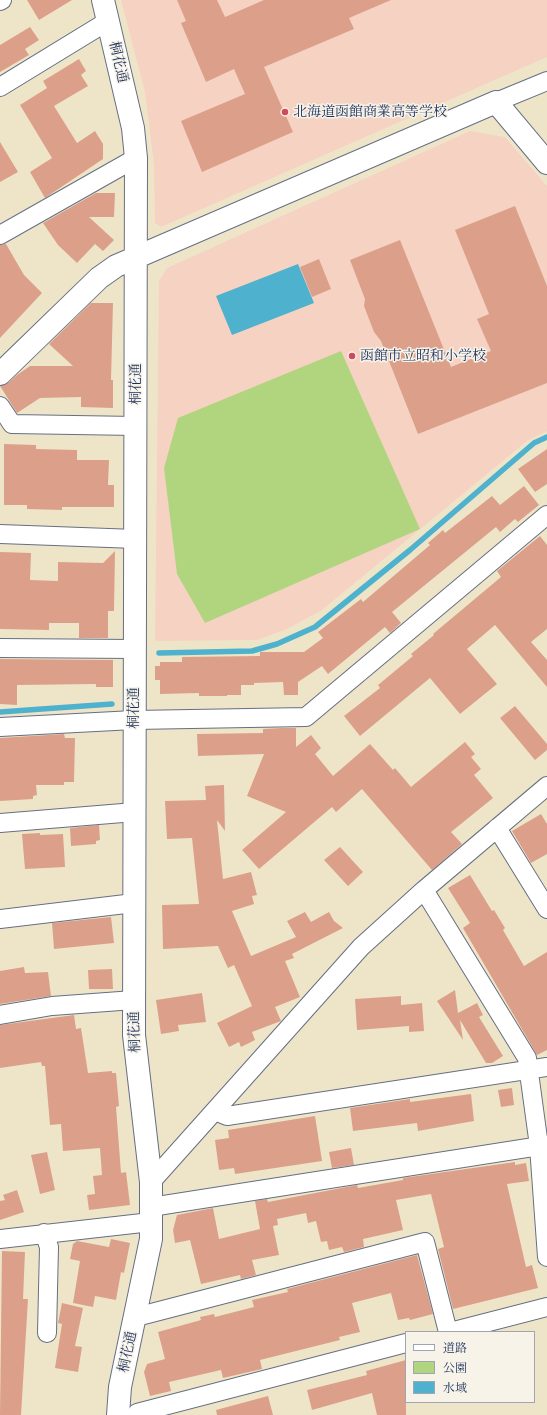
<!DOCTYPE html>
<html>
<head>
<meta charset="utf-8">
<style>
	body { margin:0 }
	#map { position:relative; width:547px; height:1415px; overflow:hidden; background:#eee5c9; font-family:"Old Standard TT","Noto Serif JP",serif }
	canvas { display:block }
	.legend { position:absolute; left:405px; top:1331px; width:130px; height:72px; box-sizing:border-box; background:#f7f3e8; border:1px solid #9fa5b1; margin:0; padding:5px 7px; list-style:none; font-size:12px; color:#1b2f5e }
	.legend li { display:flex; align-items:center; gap:8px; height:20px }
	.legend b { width:20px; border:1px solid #9fa5b1 }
</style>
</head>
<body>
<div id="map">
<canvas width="547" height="1415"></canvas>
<ul class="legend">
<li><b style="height:5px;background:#fff"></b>道路</li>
<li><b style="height:11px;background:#b1d57e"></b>公園</li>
<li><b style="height:11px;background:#4eb1cd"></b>水域</li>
</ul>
</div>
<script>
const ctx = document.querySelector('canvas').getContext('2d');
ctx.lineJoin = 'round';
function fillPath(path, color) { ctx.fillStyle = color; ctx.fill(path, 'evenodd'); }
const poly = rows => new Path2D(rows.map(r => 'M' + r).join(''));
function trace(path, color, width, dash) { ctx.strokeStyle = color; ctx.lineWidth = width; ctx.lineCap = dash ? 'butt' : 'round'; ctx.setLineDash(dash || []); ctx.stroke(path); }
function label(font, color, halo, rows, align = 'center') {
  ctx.font = font + ' "Old Standard TT","Noto Serif JP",serif'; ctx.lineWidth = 3; ctx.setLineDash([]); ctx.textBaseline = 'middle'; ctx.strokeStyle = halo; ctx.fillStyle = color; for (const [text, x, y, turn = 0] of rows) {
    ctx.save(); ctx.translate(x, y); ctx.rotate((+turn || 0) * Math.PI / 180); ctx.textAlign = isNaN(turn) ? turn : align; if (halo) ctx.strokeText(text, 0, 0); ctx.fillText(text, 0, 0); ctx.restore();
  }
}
fillPath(poly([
	[121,0,547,0,547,57,161,227,155,223,154,165,145,92],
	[470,131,505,137,547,186,547,431,527,441,322,610,287,629,257,640,155,641,159,281,167,268]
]), '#f6d2c3');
fillPath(poly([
	[341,351,420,529,205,623,177,574,164,468,178,418]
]), '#b1d57e');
fillPath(poly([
	[298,264,314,303,232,335,216,296]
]), '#4eb1cd');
trace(poly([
	[159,653,252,651,277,644,315,627,410,550,534,443,547,437],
	[0,712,112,704]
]), '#4eb1cd', 5.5);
fillPath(poly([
	[27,0,72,0,39,20],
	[177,0,217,0,225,17,264,0,391,0,349,18,354,29,264,67,293,132,202,172,181,121,245,94,234,69,206,82,181,23,186,21],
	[30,27,39,40,25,49,29,55,0,72,0,45],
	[79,59,86,71,81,75,88,86,54,106,77,143,95,131,103,144,103,159,45,198,30,172,52,158,20,105,47,88,43,81],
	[0,142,18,172,0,182],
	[96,193,115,193,114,217,89,217,114,240,103,251,95,244,77,263,58,245,43,223],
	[515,206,547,286,547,383,418,434,381,341,374,332,364,306,365,299,350,260,400,240,451,367,491,351,477,319,489,314,455,230],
	[6,244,24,275,42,293,0,338,0,245],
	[319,259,331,289,312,297,300,267],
	[91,303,113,303,111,380,113,380,113,408,81,407,81,397,40,398,17,413,0,386,8,383,17,375,30,366,73,366,49,344],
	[4,444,36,445,36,449,77,450,77,460,109,460,108,485,114,485,114,507,62,507,62,510,27,509,27,505,4,505],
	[547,449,547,484,535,492,518,469],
	[524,486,539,505,518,522,515,519,500,532,496,527,392,612,401,623,390,633,385,627,328,674,322,666,298,682,298,695,284,695,283,682,254,683,254,685,241,685,241,695,227,695,227,696,199,696,199,693,160,694,160,680,155,680,155,666,160,666,160,662,182,662,182,657,260,656,260,652,304,652,323,638,318,632,361,599,363,602,430,545,428,543,443,530,445,533,492,496,500,505],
	[540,536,547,545,547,629,531,642,547,660,547,687,495,625,467,649,497,684,460,714,430,678,360,736,344,716,380,688,378,685,413,656,411,654,434,635,433,634,501,577,497,571],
	[115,551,114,611,108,611,108,638,79,638,79,623,49,623,49,630,0,629,0,552,31,553,30,580,58,581,58,562,103,563],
	[0,659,113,660,113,687,96,687,96,684,17,685,17,705,0,704],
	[515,706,547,744,547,750,535,760,500,718],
	[282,728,296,728,296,747,311,735,321,748,315,754,333,776,370,744,393,770,395,768,411,787,465,742,475,754,471,757,481,769,474,775,493,798,451,832,462,844,432,870,362,789,336,812,332,807,259,869,242,850,286,812,247,796,264,754,198,756,197,734,263,733,263,729],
	[64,734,65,738,75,738,74,782,64,782,64,785,36,785,37,795,33,796,33,799,0,801,0,738],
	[224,785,225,831,217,820,223,879,251,872,257,895,252,896,254,904,232,911,251,956,296,937,287,921,305,912,311,922,329,912,334,921,343,928,292,954,294,958,285,961,300,997,275,1007,281,1021,252,1032,255,1040,241,1047,239,1042,229,1047,217,1023,252,1006,234,965,228,968,218,946,163,949,162,905,199,904,192,838,167,839,165,801,206,800,205,786],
	[541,814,547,824,547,854,531,863,512,831],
	[99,825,100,840,96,841,96,844,71,846,70,828],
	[40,833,40,835,63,834,65,867,25,869,22,834],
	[340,847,363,872,348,886,324,860],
	[470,875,492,911,494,910,505,928,503,930,524,966,547,952,547,1050,537,1055,463,928,470,923,448,888],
	[111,917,114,943,54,949,52,923],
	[24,967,25,973,48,972,51,996,0,1004,0,971],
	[112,969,113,989,89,989,88,970],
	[455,990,458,1013,477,1003,483,1015,479,1017,503,1056,492,1063,486,1063,460,1020,463,1040,437,1001],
	[202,993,206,1022,178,1025,179,1031,161,1034,156,1000],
	[401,996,401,1005,422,1003,424,1031,409,1032,409,1026,357,1030,355,999],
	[74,1015,76,1029,81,1028,88,1073,112,1071,112,1073,116,1073,119,1106,116,1107,121,1173,126,1172,130,1205,89,1210,87,1195,95,1194,93,1176,102,1175,100,1148,63,1151,61,1124,50,1125,45,1066,42,1066,41,1062,0,1068,0,1025],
	[512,1088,514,1105,501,1107,498,1090],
	[471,1094,474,1121,418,1131,417,1123,353,1131,350,1108,410,1099,410,1102],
	[315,1116,322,1161,235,1174,234,1168,219,1170,215,1140,229,1138,228,1130],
	[351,1148,354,1165,332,1168,329,1152],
	[47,1152,55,1190,40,1194,31,1155],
	[515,1162,515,1165,526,1163,529,1181,507,1184,526,1267,532,1265,538,1288,453,1309,438,1249,444,1247,431,1194,396,1200,403,1230,363,1239,364,1247,344,1252,342,1247,329,1250,327,1241,321,1242,316,1221,308,1223,306,1213,277,1219,278,1225,273,1226,279,1255,252,1260,256,1275,241,1279,240,1275,201,1284,190,1240,175,1243,173,1230,177,1215,213,1208,219,1239,260,1229,255,1201,267,1199,268,1202,357,1185,358,1188,403,1180,403,1178],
	[17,1190,24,1212,0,1220,0,1201,5,1200,3,1195],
	[111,1239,130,1243,124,1273,121,1272,116,1300,95,1296,93,1307,73,1303,80,1261,70,1259,73,1244,77,1241,109,1247],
	[2,1251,25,1252,23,1299,28,1299,21,1415,0,1415],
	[417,1255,433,1314,410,1320,409,1318,398,1320,391,1293,352,1303,360,1332,339,1337,340,1340,260,1360,262,1369,223,1378,221,1370,169,1382,171,1391,150,1396,144,1372,147,1364,165,1359,158,1332,201,1320,200,1317,214,1314,215,1317,254,1307,252,1300,288,1292,287,1289],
	[62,1303,83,1308,75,1346,82,1347,78,1372,55,1368,62,1324,58,1323],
	[406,1360,406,1415,377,1415,372,1393,312,1410,307,1390,367,1375,366,1371],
	[268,1396,273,1415,217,1415,216,1410]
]), '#dca08a');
const minor = poly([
	[0,1,2,0],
	[0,87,108,21],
	[496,102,547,81],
	[0,235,136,158],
	[0,406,12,424,136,426],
	[0,534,136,539],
	[0,648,135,649],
	[0,727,134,720,306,717,547,515],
	[0,823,135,812],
	[497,828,547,909],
	[424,890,527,1058,539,1146,547,1257],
	[0,919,134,903],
	[0,1015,52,1006,134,1000],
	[215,1111,227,1116,547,1067],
	[151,1182,361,947,424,890,547,786],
	[151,1207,547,1145],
	[44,1233,49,1247,47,1333],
	[0,1239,151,1222],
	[136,1317,425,1242,448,1332],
	[450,1332,547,1307],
	[137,1413,406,1343]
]);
const tertiary = poly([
	[103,0,133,128,136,158,134,1035,151,1182,151,1239,120,1387,118,1415],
	[0,374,99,278,116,266,496,102,547,163]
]);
trace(minor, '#656f83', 20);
trace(tertiary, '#656f83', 24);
trace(minor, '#fff', 18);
trace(tertiary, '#fff', 22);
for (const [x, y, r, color] of [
	[285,112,4,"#d1495b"],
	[352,356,4,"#d1495b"]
]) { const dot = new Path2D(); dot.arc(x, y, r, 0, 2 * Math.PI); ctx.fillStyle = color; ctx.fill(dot); trace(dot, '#f7f3e8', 1.5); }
label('14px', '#1b2f5e', '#f7f3e8', [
	["桐花通",118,62,77],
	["桐花通",136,384,-90],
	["桐花通",134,708,-90],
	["桐花通",135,1032,-92],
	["桐花通",128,1352,-78]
]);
label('14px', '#1b2f5e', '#f7f3e8', [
	["北海道函館商業高等学校",293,112],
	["函館市立昭和小学校",360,356]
], 'left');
</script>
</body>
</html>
